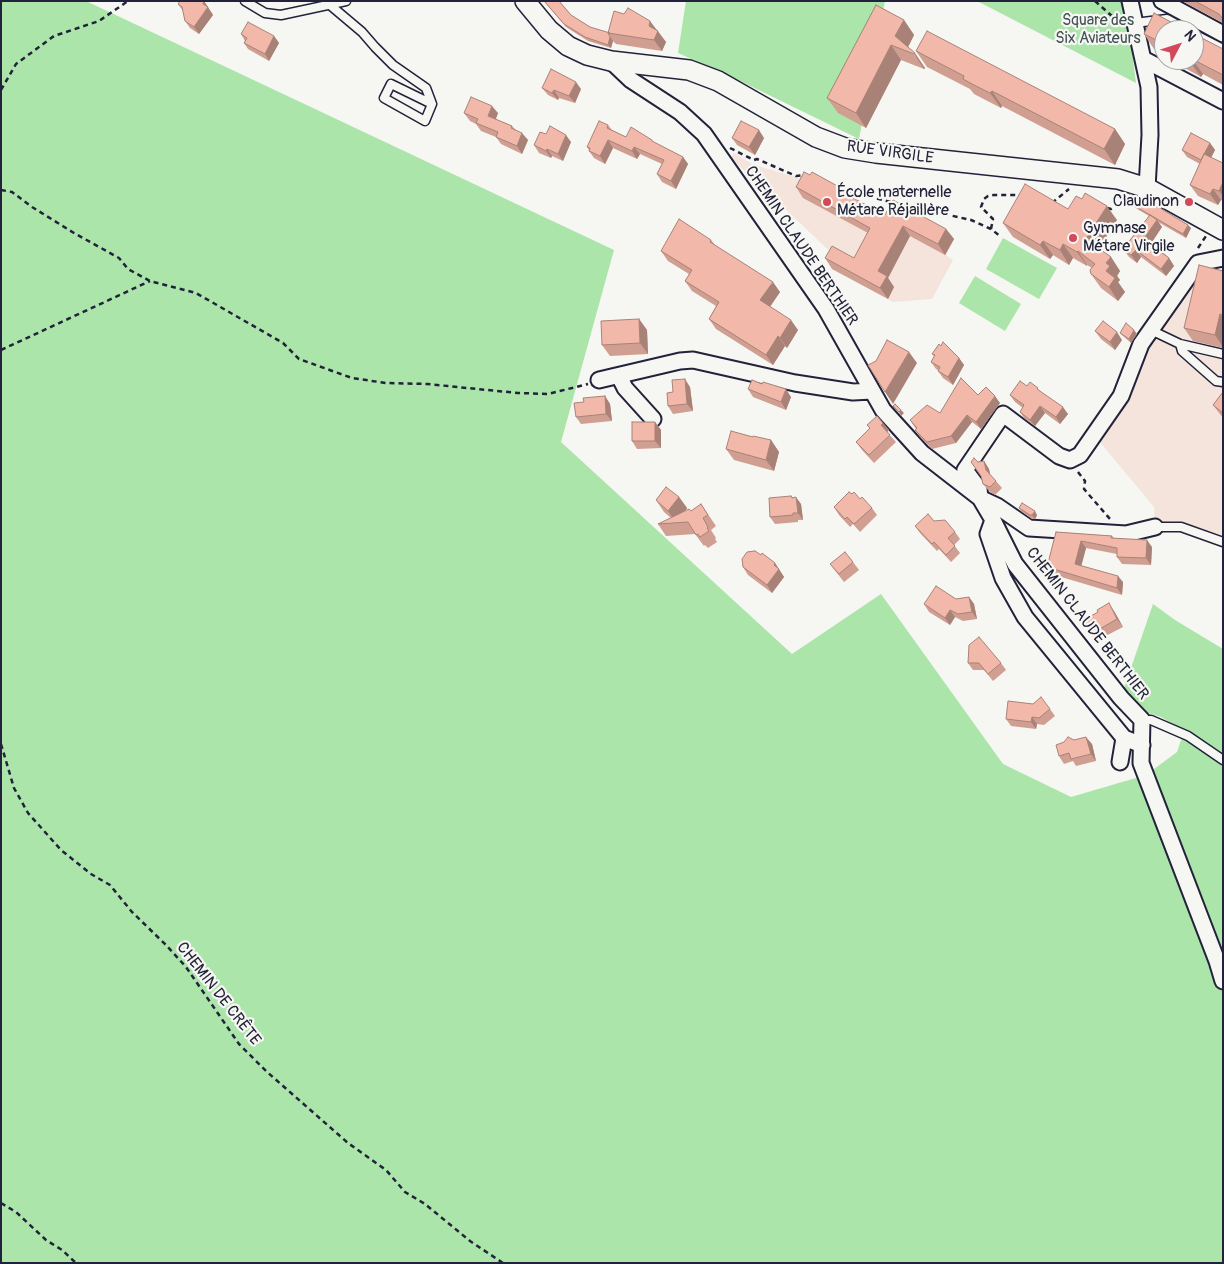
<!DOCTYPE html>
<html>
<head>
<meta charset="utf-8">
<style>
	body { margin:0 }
	#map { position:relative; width:1224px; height:1264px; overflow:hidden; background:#f6f6f2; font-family:Pangolin,sans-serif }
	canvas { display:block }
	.frame { position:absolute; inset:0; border:2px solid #22223b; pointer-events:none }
	.north { position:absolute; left:1154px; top:20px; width:50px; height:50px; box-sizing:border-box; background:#f6f6f2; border:1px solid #a1a1a9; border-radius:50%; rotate:50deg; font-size:14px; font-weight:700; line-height:20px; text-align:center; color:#22223b }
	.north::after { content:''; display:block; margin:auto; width:18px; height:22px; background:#d1495b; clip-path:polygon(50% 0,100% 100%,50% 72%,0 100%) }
</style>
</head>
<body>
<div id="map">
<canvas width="1224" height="1264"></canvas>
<div class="frame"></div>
<div class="north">N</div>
</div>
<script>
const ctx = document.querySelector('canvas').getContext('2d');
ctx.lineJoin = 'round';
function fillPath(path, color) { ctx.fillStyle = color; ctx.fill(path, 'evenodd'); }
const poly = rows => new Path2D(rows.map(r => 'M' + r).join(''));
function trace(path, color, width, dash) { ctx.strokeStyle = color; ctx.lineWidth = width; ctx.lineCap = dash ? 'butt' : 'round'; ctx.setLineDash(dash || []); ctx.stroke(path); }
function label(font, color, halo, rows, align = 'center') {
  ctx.font = font + ' Pangolin,sans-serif'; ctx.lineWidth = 4.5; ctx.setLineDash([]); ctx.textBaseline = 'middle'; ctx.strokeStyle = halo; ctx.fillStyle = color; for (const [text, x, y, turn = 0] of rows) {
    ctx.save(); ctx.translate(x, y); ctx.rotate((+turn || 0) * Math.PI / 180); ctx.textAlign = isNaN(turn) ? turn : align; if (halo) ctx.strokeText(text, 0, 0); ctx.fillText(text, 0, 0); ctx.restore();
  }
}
fillPath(poly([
	[734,153,752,164,812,182,892,225,901,210,954,239,946,255,953,260,932,299,893,302,832,269,838,259,731,158],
	[1223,267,1223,548,1184,531,1155,533,1154,507,1098,440,1144,350,1202,269]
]), '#f5e4dc');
fillPath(poly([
	[1,1,86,1,614,250,561,442,792,654,881,594,1003,764,1071,797,1146,775,1177,752,1182,737,1223,765,1223,1263,1,1263],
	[686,1,885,1,859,139,732,77,678,53],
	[977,1,1121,1,1132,52,1136,83],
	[1003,238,1057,268,1039,299,986,269],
	[975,276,1021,304,1005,331,959,303],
	[1153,604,1175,620,1223,649,1223,754,1161,717,1142,711,1122,694]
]), '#abe5aa');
const service = poly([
	[245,1,265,13,281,15,346,1],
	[330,5,362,32,375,47,393,65,426,88,432,104,425,121,384,98,391,84,432,104],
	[1135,23,1167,19,1187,30],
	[1194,34,1223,49],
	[1152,328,1157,333,1180,344,1223,354],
	[1180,344,1182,351,1216,381,1223,382],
	[1155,527,1181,527,1223,542],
	[1142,720,1151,720,1188,736,1223,760]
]);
const minor = poly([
	[1130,1,1149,87,1150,135,1147,188],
	[1162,1,1223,34],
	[1143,59,1223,101],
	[611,61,631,80,680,112,704,134,826,309,883,410,922,453,980,498,993,520,1015,564,1121,698,1142,720,1141,763,1217,961,1223,981],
	[619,376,625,388,653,419],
	[599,380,680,361,693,360,795,383,853,392,872,391],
	[980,497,979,489,965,470,1003,414,1059,456,1070,460,1080,455,1121,396,1141,344,1198,263,1223,258],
	[980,498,997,506,1029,528,1126,534,1155,527],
	[993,520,988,534,1003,578,1025,617,1124,738,1142,745],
	[1120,762,1124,738]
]);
const tertiary = poly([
	[525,1,549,30,568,46,587,55,611,61,689,70,718,81,816,137,845,148,876,153,1118,179,1147,188,1223,230]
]);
trace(service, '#22223b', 11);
trace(minor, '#22223b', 19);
trace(tertiary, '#22223b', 22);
trace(poly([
	[1095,1,1113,17,1121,18],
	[1,90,16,64,54,36,99,21,128,1],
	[730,148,754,160,757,159,796,176,805,175],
	[1,190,12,192,32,207,74,233,119,258,128,269,150,281,196,293,283,343,299,359,352,378,386,383,427,384,518,393,548,394,588,384],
	[842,190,895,203],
	[1052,203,1069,189],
	[900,204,971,220,991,229,1000,236],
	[1107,208,1111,209,1114,207,1117,196],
	[991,229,993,219,981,207,984,199,988,196,994,195,1022,195],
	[1198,248,1206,236],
	[1,350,150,281],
	[1078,472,1085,481,1084,489,1110,519],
	[1,744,14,788,28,813,61,850,91,874,110,885,132,912,166,945,186,967,239,1044,266,1071,348,1143,386,1170,405,1192,425,1204,470,1241,503,1263],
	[1,1203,16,1212,46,1240,62,1250,76,1263]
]), '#22223b', 2.5, [5, 4]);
trace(service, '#f6f6f2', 8);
trace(minor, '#f6f6f2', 15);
trace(tertiary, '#f6f6f2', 19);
fillPath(poly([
	[204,1,213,15,199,34,190,28,185,21,183,11,178,4],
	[544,1,559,1,571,15,590,27,608,33,657,30,666,42,662,51,616,44,613,41,611,48,588,41,566,27],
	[1182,1,1223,1,1223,23],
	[904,20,914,35,908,47,925,68,924,69,901,60,866,128,838,113,827,98],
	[1164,30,1164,54,1154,49,1144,34],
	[241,34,274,36,279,43,269,61,248,49,244,43,245,41],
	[1223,49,1223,85,1203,74,1201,77,1174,62,1172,60,1194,60],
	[916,51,1115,129,1125,144,1115,165,1002,106,1001,108,974,94,970,89,927,67],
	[542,88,581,89,575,103,559,98,558,100,548,95],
	[464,113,498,113,496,119,512,126,515,129,528,140,522,154,501,144,496,137,481,131,476,124,470,121],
	[608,125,612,130,626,137,655,143,683,157,688,164,676,189,662,182,657,174,662,164,640,154,637,159,613,148,605,164,594,158,589,151,589,150,587,147],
	[546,134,571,142,563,161,552,156,551,158,539,153,534,145],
	[732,138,764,138,755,155,737,145],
	[1210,143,1215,150,1211,158,1223,163,1223,201,1221,200,1218,205,1198,196,1190,185,1200,164,1187,157,1182,150],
	[796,187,845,194,885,215,946,229,954,239,945,255,910,236,888,278,894,287,888,299,832,269,825,258,854,258,868,233,803,198],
	[1126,201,1191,228,1186,238,1158,222,1162,227,1152,242,1169,258,1174,266,1166,276,1141,257,1137,263,1129,257,1123,249,1149,216,1129,204],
	[1068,209,1117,220,1099,248,1111,257,1120,271,1117,276,1120,280,1118,282,1125,292,1118,301,1101,288,1091,274,1092,268,1087,265,1087,266,1073,258,1069,265,1053,255,1050,259,1013,237,1003,223],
	[711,240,715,245,780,292,770,307,798,330,787,348,785,346,773,365,716,329,709,319,716,306,692,291,685,281,689,274,668,261,661,251],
	[1223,271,1223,348,1193,341,1184,328],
	[639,319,647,330,648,354,610,356,602,345],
	[1095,331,1122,340,1115,350,1101,339],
	[1120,333,1137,334,1131,343,1123,336],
	[941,346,959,358,964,365,953,385,943,378,938,371,938,370,936,369,931,362,934,356,932,354],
	[1027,386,1040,391,1068,414,1060,424,1045,413,1035,426,1025,419,1020,412,1023,408,1015,402,1010,395],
	[690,387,693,411,673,414,668,406,673,392],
	[748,389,791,397,786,410,753,397],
	[1223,392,1223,418,1213,405],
	[978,395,1000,403,981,429,972,422,956,443,932,449,920,437,915,430,916,429,910,420,940,413],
	[605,396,610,404,612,421,581,424,576,417,584,402],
	[655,422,661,430,661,448,637,449,632,441],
	[883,423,889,430,887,432,896,442,874,463,862,450,856,442,870,429,867,425],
	[753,437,771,440,779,452,774,471,734,460,726,449],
	[984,461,989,469,990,475,996,481,1002,488,995,495,989,491,983,484,978,462],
	[852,494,872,508,877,515,860,532,853,524,850,527,839,515,834,507],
	[791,496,801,504,803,520,798,520,798,522,775,524,770,517],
	[679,497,687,508,686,510,691,511,701,504,716,526,711,530,716,538,715,539,717,542,708,548,705,545,704,546,695,534,666,536,658,524,671,518,664,512,656,500],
	[1019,508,1037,515,1035,519,1032,519,1022,512],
	[934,521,955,532,960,539,954,545,960,553,951,562,939,549,937,551,920,533,915,526],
	[1056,532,1112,536,1114,538,1152,547,1151,565,1122,564,1117,557,1117,554,1086,548,1081,566,1123,582,1122,595,1051,574,1047,567],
	[761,555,775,563,784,577,772,593,748,575,743,567],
	[853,562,859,570,844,582,830,564],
	[969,597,974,604,977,619,963,621,955,617,950,625,929,612,924,604],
	[1114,611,1123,627,1096,641,1091,634],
	[968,663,1001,663,1006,670,993,681,984,670,973,670],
	[1050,709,1055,716,1044,725,1037,724,1036,729,1011,726,1006,719],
	[1074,740,1092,744,1096,761,1076,766,1073,761,1064,764,1059,756]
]), '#d09f92');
fillPath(poly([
	[204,1,213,15,199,34,194,27,203,4],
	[904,20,914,35,906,51,895,36],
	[650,21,666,42,662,51,654,40,649,26],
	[274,36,279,43,269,61,265,54],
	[610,37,613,41,611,48,608,45],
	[891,45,901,60,866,128,856,113],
	[915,53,925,68,924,69,914,54],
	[1191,60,1193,60,1203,74,1201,77,1190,62],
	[576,82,581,89,575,103,569,96],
	[554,90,559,98,558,100,552,93],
	[992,91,1002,106,1001,108,990,93],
	[492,106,498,113,494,123,488,116],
	[1115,129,1125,144,1115,165,1104,149],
	[759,130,764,138,755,155,749,147],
	[522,133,528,140,522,154,517,146],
	[566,135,571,142,563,161,558,154],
	[608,140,613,148,605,164,600,156],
	[1210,143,1215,150,1206,167,1201,160],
	[634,147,640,154,637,159,632,151],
	[547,149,552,156,551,158,546,151],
	[683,157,688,164,676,189,671,181],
	[1223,182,1223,196,1219,191],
	[1213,189,1221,200,1218,205,1210,194],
	[1107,206,1117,220,1096,253,1086,239],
	[1157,220,1162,227,1150,245,1145,237],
	[1188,225,1191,228,1186,238,1183,234],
	[903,226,910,236,888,278,894,287,888,299,880,288,878,271],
	[946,229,954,239,945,255,938,244],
	[1043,241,1053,255,1050,259,1040,245],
	[1063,244,1073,258,1069,265,1060,250],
	[1136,250,1141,257,1137,263,1131,255],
	[1078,251,1087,265,1087,266,1077,252],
	[1111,257,1120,271,1117,276,1120,280,1118,282,1125,292,1118,301,1109,287,1106,263],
	[1169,258,1174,266,1166,276,1161,269],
	[773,282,780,292,767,311,760,300],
	[1220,314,1223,318,1223,347,1215,335],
	[639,319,647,330,648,354,640,343],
	[791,320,798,330,787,348,780,338],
	[1134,330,1137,334,1131,343,1129,339],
	[1117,332,1122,340,1115,350,1110,342],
	[778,336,785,346,773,365,766,355],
	[909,352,917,363,893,404,885,392],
	[959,358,964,365,953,385,948,377],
	[685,379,690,387,693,411,687,404],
	[786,389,791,397,786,410,781,402],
	[605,396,610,404,612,421,606,414],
	[995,396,1000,403,981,429,976,422],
	[1040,406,1045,413,1035,426,1030,420],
	[1063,407,1068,414,1060,424,1056,417],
	[901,410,904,413,901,416,899,412],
	[967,415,972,422,956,443,951,436],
	[655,422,661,430,661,448,655,441],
	[883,423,889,430,886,433,881,425],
	[771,440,779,452,774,471,766,460],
	[984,461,989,469,991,478,986,470],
	[679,497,687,508,676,523,668,511],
	[796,497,801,504,803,520,798,513],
	[1035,511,1037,515,1035,519,1032,515],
	[1147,540,1152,547,1151,565,1146,558],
	[1081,541,1086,548,1080,571,1075,564],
	[775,563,784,577,772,593,767,585,774,565],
	[1118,576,1123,582,1122,595,1117,588],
	[969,597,974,604,977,619,972,612],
	[1109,603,1114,611,1123,627,1117,619],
	[950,610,955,617,950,625,945,618],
	[1032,717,1037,724,1036,729,1031,722],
	[1086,737,1092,744,1096,761,1091,754]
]), '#a98277');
const building = poly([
	[180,1,204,1,203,4,208,7,194,27,185,21,182,7,178,4,180,1],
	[544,1,559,1,571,15,590,27,610,33,608,33,610,37,608,45,585,37,564,24,544,1],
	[1195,1,1223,1,1223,19,1219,14,1195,1],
	[876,5,904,20,895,36,915,53,914,54,891,45,856,113,827,98,876,5],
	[628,8,650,21,649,26,658,31,654,40,608,33,614,11,624,14,628,8],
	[1154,13,1186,30,1164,30,1164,44,1144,34,1154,13],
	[248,22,274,36,265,54,244,43,247,38,241,34,248,22],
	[927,31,1115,129,1104,149,992,91,990,93,972,84,963,79,964,76,916,51,927,31],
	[1194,34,1223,49,1223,75,1194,60,1194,34],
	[551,69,576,82,569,96,554,90,552,93,542,88,551,69],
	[471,97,492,106,488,116,512,126,511,128,522,133,517,146,496,137,498,132,476,123,478,119,464,113,471,97],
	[599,121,608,125,607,128,626,137,631,127,652,140,652,141,683,157,671,181,657,174,664,160,634,147,632,151,608,140,600,156,589,151,590,148,587,147,599,121],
	[741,121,759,130,749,147,732,138,741,121],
	[550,126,566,135,558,154,547,149,546,151,534,145,540,132,546,134,550,126],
	[1191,133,1210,143,1201,160,1182,150,1191,133],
	[1204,154,1223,163,1223,182,1219,191,1213,189,1210,194,1190,185,1204,154],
	[804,172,810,175,812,172,841,188,840,191,885,215,893,200,946,229,938,244,903,226,878,271,887,276,880,288,825,258,832,246,854,258,870,228,796,187,804,172],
	[1025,184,1068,209,1076,196,1082,199,1085,193,1107,206,1086,239,1111,257,1106,263,1110,266,1106,271,1115,278,1109,287,1091,274,1090,270,1095,264,1078,251,1077,252,1063,244,1060,250,1043,241,1040,245,1003,223,1025,184],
	[1130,194,1155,205,1188,225,1183,234,1126,201,1130,194],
	[1150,215,1157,220,1145,237,1163,250,1161,252,1169,258,1161,269,1136,250,1131,255,1123,249,1150,215],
	[679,219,711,240,710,242,773,282,760,300,791,320,780,338,778,336,766,355,709,319,719,302,685,281,692,270,661,251,679,219],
	[1199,265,1223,271,1223,315,1220,314,1215,335,1184,328,1199,265],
	[639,319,640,343,602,345,601,321,639,319],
	[1103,321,1117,332,1110,342,1095,331,1103,321],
	[1126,323,1134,330,1129,339,1120,333,1126,323],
	[887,340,909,352,885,392,868,365,876,361,887,340],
	[943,342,959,358,948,377,938,371,940,367,931,362,935,355,932,354,939,344,941,346,943,342],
	[961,378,978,395,986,387,995,396,976,422,967,415,951,436,927,442,915,430,917,428,910,420,927,405,940,413,961,378],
	[685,379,687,404,668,406,667,393,673,392,672,380,685,379],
	[752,380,762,384,763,382,786,389,781,402,748,389,752,380],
	[1020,381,1027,386,1030,382,1038,388,1037,389,1063,407,1056,417,1040,406,1030,420,1020,412,1024,405,1010,395,1020,381],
	[1223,392,1223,413,1213,405,1223,392],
	[605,396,606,414,576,417,574,403,584,402,583,398,605,396],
	[895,404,901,410,899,412,893,406,895,404],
	[877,416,883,423,881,425,890,435,869,455,856,442,870,428,867,425,877,416],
	[632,422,655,422,655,441,632,441,632,422],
	[731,431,753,437,753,436,771,440,766,460,726,449,731,431],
	[974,458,978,462,984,461,986,470,996,481,990,487,983,484,981,476,971,462,974,458],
	[666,487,679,497,668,511,656,500,666,487],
	[849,492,852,494,854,492,860,499,862,497,872,508,854,524,847,517,845,519,834,507,849,492],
	[791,496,792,498,796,497,798,513,793,513,793,515,770,517,769,498,791,496],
	[1022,503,1035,511,1032,515,1030,515,1019,508,1022,503],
	[701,504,708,515,703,518,708,527,707,528,709,531,700,537,698,534,696,535,688,522,658,524,689,509,691,511,701,504],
	[928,514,934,521,945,520,955,532,948,538,955,546,946,555,934,542,932,544,915,526,928,514],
	[1056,532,1112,536,1111,538,1147,540,1146,558,1117,557,1117,548,1081,541,1075,564,1118,576,1117,588,1047,567,1056,532],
	[755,551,761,555,762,553,775,563,774,565,779,569,767,585,743,567,742,559,747,552,755,551],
	[845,552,853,562,839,574,830,564,845,552],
	[936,586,956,599,969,597,972,612,958,614,950,610,945,618,924,604,936,586],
	[1109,603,1117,619,1091,634,1084,620,1098,612,1097,610,1109,603],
	[979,637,1001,663,988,674,979,663,968,663,969,645,979,637],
	[1041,697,1050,709,1039,718,1032,717,1031,722,1006,719,1008,701,1033,704,1041,697],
	[1068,737,1074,740,1086,737,1091,754,1071,759,1069,753,1059,756,1056,745,1064,742,1068,737]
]);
fillPath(building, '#f2b9aa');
trace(building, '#a98277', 1);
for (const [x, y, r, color] of [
	[827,202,5,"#d1495b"],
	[1189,202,5,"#d1495b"],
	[1073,238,5,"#d1495b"]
]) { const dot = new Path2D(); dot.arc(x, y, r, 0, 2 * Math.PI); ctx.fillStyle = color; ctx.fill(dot); trace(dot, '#f6f6f2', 2); }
label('16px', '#445357', '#f6f6f2', [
	["Square des",1098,21],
	["Six Aviateurs",1098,39]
]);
label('16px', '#22223b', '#f6f6f2', [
	["RUE VIRGILE",890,153,8],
	["CHEMIN CLAUDE BERTHIER",801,246,56],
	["CHEMIN CLAUDE BERTHIER",1087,624,52],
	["CHEMIN DE CRÊTE",218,994,52]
]);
label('16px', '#22223b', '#f6f6f2', [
	["École maternelle",837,193],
	["Métare Réjaillère",837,211],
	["Claudinon",1179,202,"right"],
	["Gymnase",1083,229],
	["Métare Virgile",1083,247]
], 'left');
</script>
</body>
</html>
